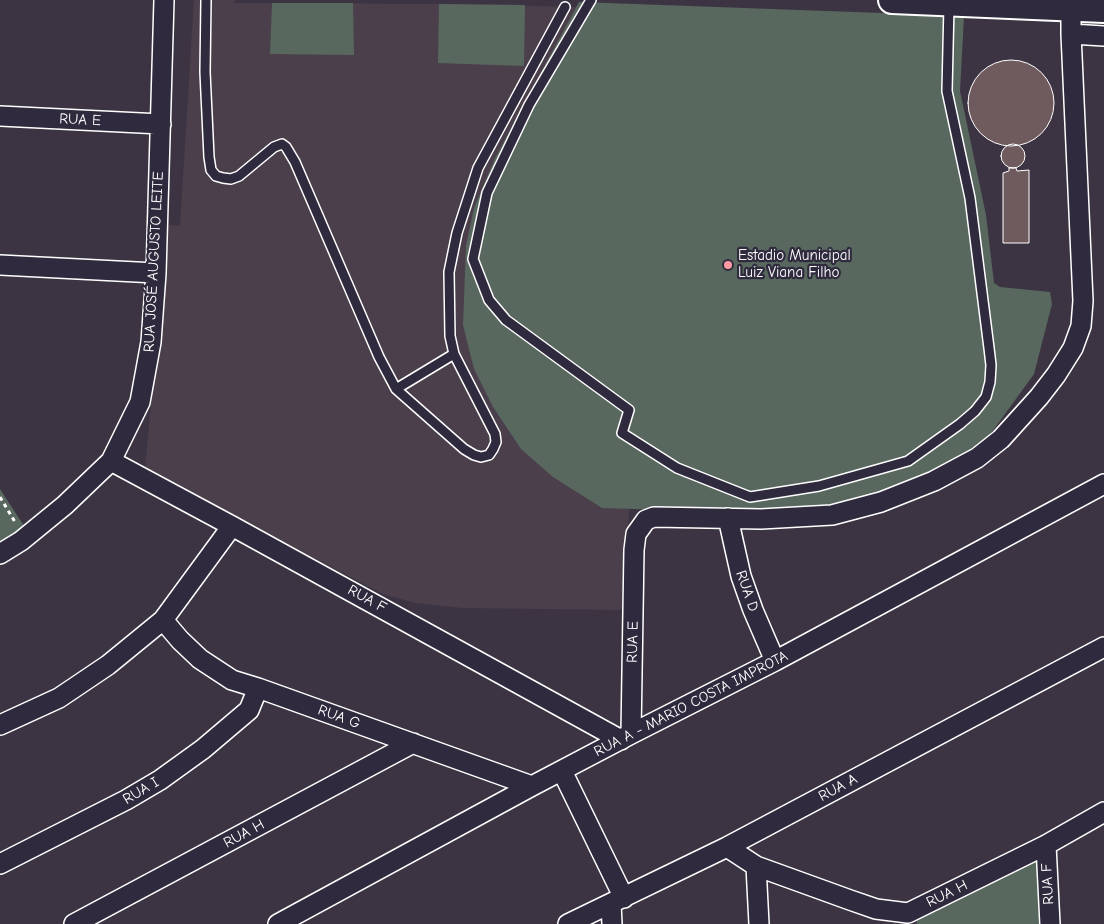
<!DOCTYPE html>
<html>
<head>
<meta charset="utf-8">
<style>
	body { margin:0 }
	canvas { display:block; background:#3c3443 }
</style>
</head>
<body>
<canvas width="1104" height="924"></canvas>
<script>
const ctx = document.querySelector('canvas').getContext('2d');
ctx.lineJoin = 'round';
function fillPath(path, color) { ctx.fillStyle = color; ctx.fill(path, 'evenodd'); }
const poly = rows => new Path2D(rows.map(r => 'M' + r).join(''));
function trace(path, color, width, dash) { ctx.strokeStyle = color; ctx.lineWidth = width; ctx.lineCap = dash ? 'butt' : 'round'; ctx.setLineDash(dash || []); ctx.stroke(path); }
function label(font, color, halo, rows, align = 'center') {
  ctx.font = font + ' "Comic Neue",sans-serif'; ctx.lineWidth = 4.5; ctx.setLineDash([]); ctx.textBaseline = 'middle'; ctx.strokeStyle = halo; ctx.fillStyle = color; for (const [text, x, y, turn = 0] of rows) {
    ctx.save(); ctx.translate(x, y); ctx.rotate((+turn || 0) * Math.PI / 180); ctx.textAlign = isNaN(turn) ? turn : align; if (halo) ctx.strokeText(text, 0, 0); ctx.fillText(text, 0, 0); ctx.restore();
  }
}
fillPath(poly([
	[194,0,234,0,234,3,439,4,577,7,495,158,474,208,602,508,629,508,625,610,463,608,415,603,383,594,145,469,168,225,180,226]
]), '#4b3f4b');
fillPath(poly([
	[579,2,964,16,960,91,986,215,994,283,1000,287,1050,292,1052,304,1034,374,989,436,957,459,872,498,806,509,735,512,602,508,553,477,521,449,493,407,474,369,463,325,466,246,474,208,495,158],
	[272,3,353,3,354,55,270,54],
	[439,4,525,5,524,66,438,63],
	[0,489,26,529,0,544],
	[1040,856,1042,924,917,924,916,915]
]), '#59685f');
const building = poly([
	'968 103a43 43 0 1 1 86 0a43 43 0 1 1-86 0Z',
	'1001 156a12 12 0 1 1 24 0a12 12 0 1 1-24 0Z',
	[1009,168,1016,168,1017,171,1029,170,1029,243,1003,243,1003,173,1009,171,1009,168]
]);
fillPath(building, '#6f5a5d');
trace(building, '#fff', 1);
const lane = poly([
	[206,0,205,72,209,157,211,170,216,176,223,178,231,179,239,176,274,147,282,144,286,147,295,162,379,357,396,389,464,449,474,455,481,457,489,455,493,449,496,442,495,434,454,354,450,336,449,272,457,233,478,168,565,7],
	[591,0,529,105,487,193,473,259,489,300,506,320,629,410,622,433,677,468,750,497,819,486,908,461,960,424,975,411,986,397,990,382,991,365,989,348,970,198,947,91,949,5],
	[396,389,454,354]
]);
const street = poly([
	[1071,34,1104,36],
	[0,116,161,124],
	[0,265,156,273],
	[111,461,232,526,621,740],
	[728,518,741,576,753,610,775,661],
	[0,554,21,541,65,505,111,461,140,402,151,342,156,273,164,0],
	[163,620,180,640,200,659,232,680,258,688,532,786],
	[0,725,59,698,108,665,163,620,232,526],
	[631,734,634,550,636,534,646,520,654,517,761,519,832,515,881,502,934,481,977,458,1001,439,1039,397,1056,375,1073,348,1081,326,1083,301,1071,34,1071,7],
	[562,771,624,898],
	[1046,845,1050,924],
	[727,847,756,866,850,900,876,909,908,913,1046,845,1104,812],
	[0,864,126,800,160,780,203,749,249,710,258,688],
	[756,866,759,924],
	[611,904,612,924],
	[74,924,413,743],
	[278,924,532,786,631,734,775,661,1104,484],
	[568,924,727,847,1104,647]
]);
const secondary = poly([
	[892,0,1104,9]
]);
trace(lane, '#fff', 12);
trace(street, '#fff', 22);
trace(secondary, '#fff', 30);
trace(poly([
	[0,497,15,522]
]), '#fff', 3, [4, 4]);
trace(lane, '#2f2a3d', 9);
trace(street, '#2f2a3d', 19);
trace(secondary, '#2f2a3d', 26);
for (const [x, y, r, color] of [
	[728,265,5,"#ff9aa2"]
]) { const dot = new Path2D(); dot.arc(x, y, r, 0, 2 * Math.PI); ctx.fillStyle = color; ctx.fill(dot); trace(dot, '#2f2a3d', 2); }
label('15px', '#fff', '#2f2a3d', [
	["RUA E",80,120,3],
	["RUA JOSÉ AUGUSTO LEITE",154,262,-87],
	["RUA D",747,591,71],
	["RUA F",367,599,29],
	["RUA E",633,642,-89],
	["RUA A - MARIO COSTA IMPROTA",691,704,-27],
	["RUA G",339,717,20],
	["RUA A",838,788,-28],
	["RUA I",141,791,-31],
	["RUA H",244,834,-28],
	["RUA F",1048,884,-93],
	["RUA H",947,894,-26]
]);
label('15px', '#fff', '#2f2a3d', [
	["Estadio Municipal",738,256],
	["Luiz Viana Filho",738,273]
], 'left');
</script>
</body>
</html>
